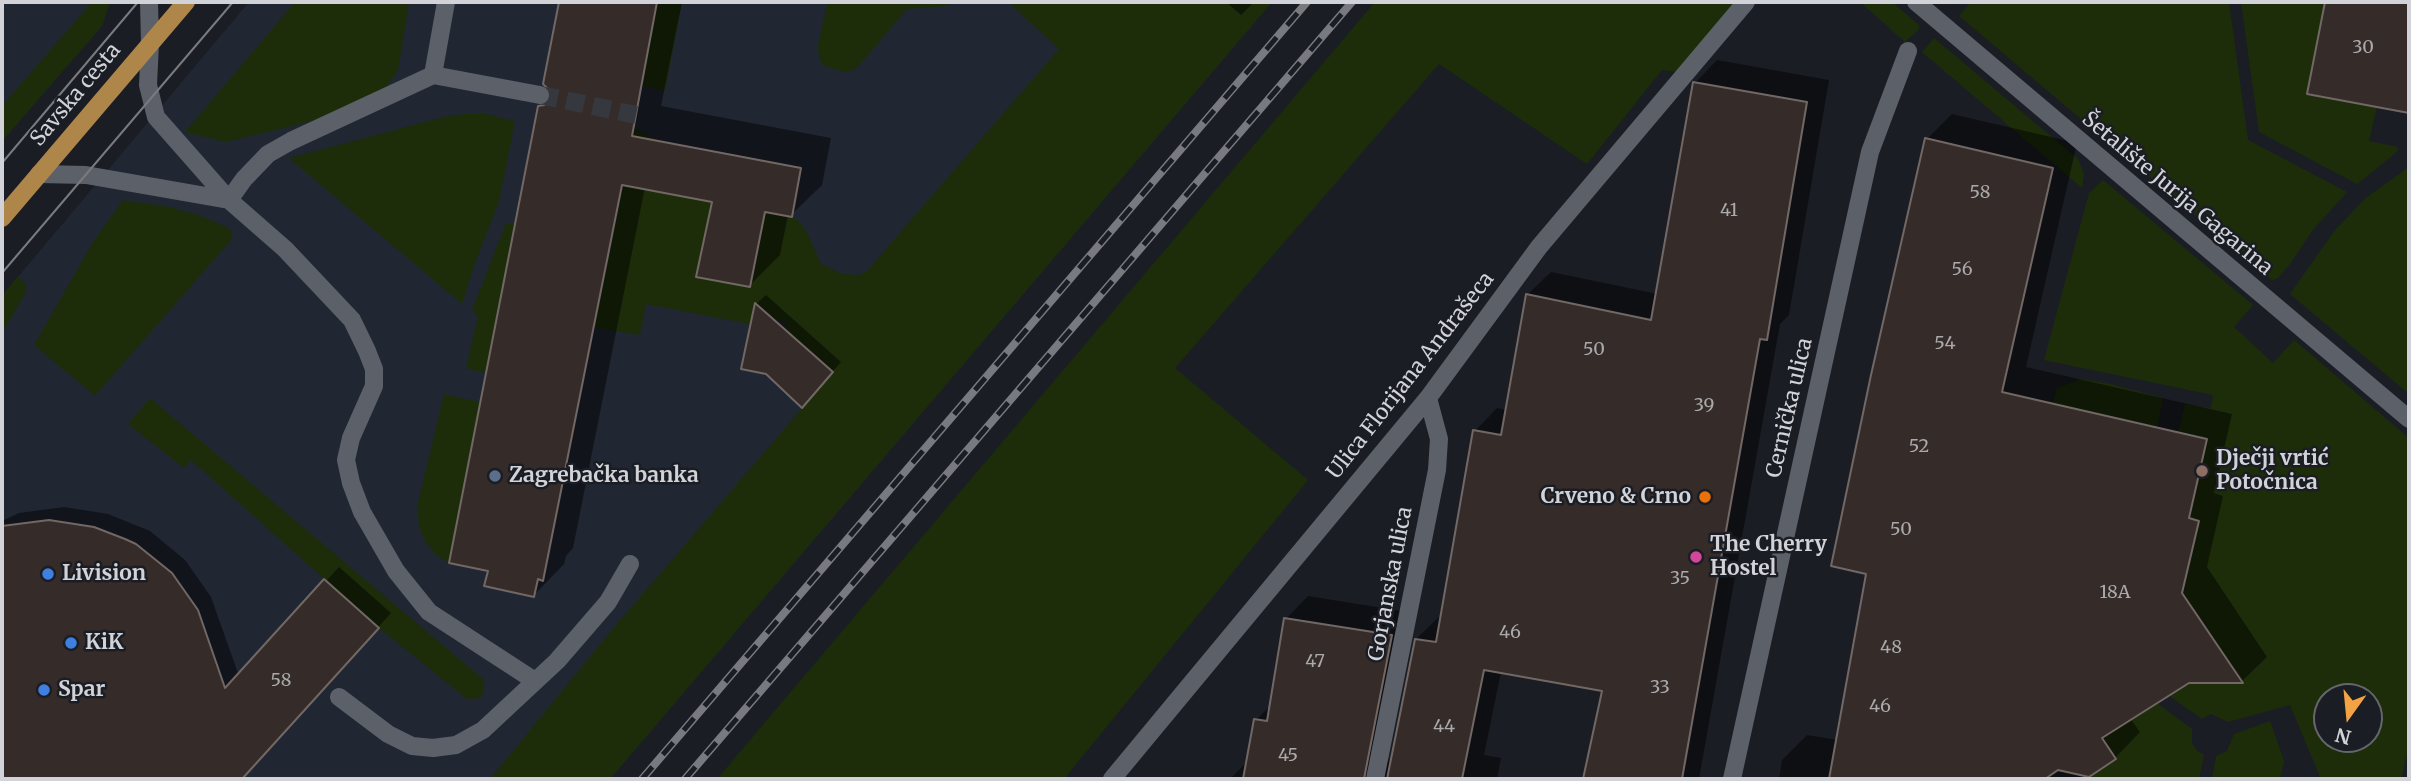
<!DOCTYPE html>
<html>
<head>
<meta charset="utf-8">
<style>
	body { margin:0 }
	#map { position:relative; width:2411px; height:781px; overflow:hidden; background:#1b1d24; font-family:Merriweather,serif }
	canvas { display:block }
	.frame { position:absolute; inset:0; border:4px solid #d1d3d8; pointer-events:none }
	.north { position:absolute; left:2313px; top:683px; width:70px; height:70px; box-sizing:border-box; background:#1b1d24; border:2px solid #64666c; border-radius:50%; rotate:195deg; font-size:19px; font-weight:700; line-height:28px; text-align:center; color:#d1d3d8 }
	.north::after { content:''; display:block; margin:auto; width:24px; height:32px; background:#f4a344; clip-path:polygon(50% 0,100% 100%,50% 72%,0 100%) }
</style>
</head>
<body>
<div id="map">
<canvas width="2411" height="781"></canvas>
<div class="frame"></div>
<div class="north">N</div>
</div>
<script>
const ctx = document.querySelector('canvas').getContext('2d');
ctx.lineJoin = 'round';
function fillPath(path, color) { ctx.fillStyle = color; ctx.fill(path, 'evenodd'); }
const poly = rows => new Path2D(rows.map(r => 'M' + r).join(''));
function trace(path, color, width, dash) { ctx.strokeStyle = color; ctx.lineWidth = width; ctx.lineCap = dash ? 'butt' : 'round'; ctx.setLineDash(dash || []); ctx.stroke(path); }
function label(font, color, halo, rows, align = 'center') {
  ctx.font = font + ' Merriweather,serif'; ctx.lineWidth = 5; ctx.setLineDash([]); ctx.textBaseline = 'middle'; ctx.strokeStyle = halo; ctx.fillStyle = color; for (const [text, x, y, turn = 0] of rows) {
    ctx.save(); ctx.translate(x, y); ctx.rotate((+turn || 0) * Math.PI / 180); ctx.textAlign = isNaN(turn) ? turn : align; if (halo) ctx.strokeText(text, 0, 0); ctx.fillText(text, 0, 0); ctx.restore();
  }
}
fillPath(poly([
	[2,2,110,2,102,26,2,141],
	[249,2,1272,2,610,779,2,779,2,296]
]), '#212633');
fillPath(poly([
	[92,2,110,2,102,26,2,141,2,106],
	[295,2,409,2,398,70,380,97,316,120,226,142,185,132],
	[658,2,682,2,665,91,641,85],
	[827,2,955,2,944,6,907,9,856,69,845,72,824,66,819,59,818,46],
	[1008,2,1272,2,610,779,490,779,616,625,833,372,818,359,775,376,786,322,753,315,750,324,646,304,640,335,594,327,633,127,659,141,651,190,792,217,800,222,807,232,821,264,842,274,858,275,866,272,1059,49],
	[1375,2,1737,2,1677,72,1662,70,1587,164,1439,64,1175,368,1308,480,1064,779,717,779],
	[1860,2,1892,2,1920,26,1918,30,1905,42],
	[1971,2,2229,2,2248,140,2347,192,2312,231,2290,264,2277,279,2272,280,1959,16],
	[2241,2,2325,2,2307,93,2377,107,2369,141,2398,147,2397,152,2357,184,2259,132],
	[1934,38,2078,159,2084,174,2082,188,1922,52],
	[465,114,486,114,515,121,499,202,475,263,462,304,289,158,448,116],
	[2409,167,2409,394,2290,294,2335,230,2367,197],
	[2103,180,2253,305,2234,327,2273,363,2294,340,2409,438,2409,746,2401,779,2321,779,2290,705,2228,722,2211,714,2202,719,2171,697,2144,656,2210,634,2180,589,2169,548,2191,553,2199,521,2189,518,2207,440,2178,433,2185,404,2211,408,2213,395,2044,360,2089,193],
	[2327,697,2369,697,2369,739,2327,739],
	[123,200,170,207,198,215,225,226,232,231,232,239,95,396,34,345,93,242],
	[506,223,515,225,486,373,466,368,478,316,472,310],
	[17,277,26,284,25,294,2,333,2,296],
	[2080,379,2110,384,2163,398,2157,428,2031,481,2057,388],
	[444,394,480,402,449,563,435,554,425,541,419,526,417,507],
	[150,398,483,679,484,690,481,698,467,699,379,628,191,460,184,468,128,424],
	[2157,703,2192,729,2192,743,2196,750,2204,755,2199,779,2097,779,2087,777,2116,759,2094,726],
	[2270,721,2284,761,2280,779,2212,779,2216,756,2227,751,2234,734]
]), '#1d2d0a');
fillPath(poly([
	[561,2,682,2,661,106,831,138,822,185,791,215,788,215,780,255,749,286,714,200,645,187,573,548,566,556,564,564,534,595,540,107,552,94,545,83],
	[1226,2,1254,2,1241,15],
	[2327,2,2409,2,2409,111,2309,92],
	[1717,60,1829,80,1789,315,1780,324,1699,779,1585,779,1604,690,1501,672,1484,755,1501,758,1497,779,1230,779,1248,761,1256,720,1271,705,1286,619,1308,596,1414,613,1386,753,1391,767,1416,639,1439,617,1442,617,1475,431,1497,408,1507,410,1528,294,1551,272,1658,294,1693,85],
	[1952,114,2077,143,2026,367,2232,414,2214,493,2223,496,2207,567,2267,657,2242,681,2189,681,2130,718,2140,732,2115,758,2083,779,1779,779,1782,760,1807,735,1838,740,1869,572,1927,139],
	[766,295,841,362,811,396,756,304],
	[64,507,108,514,150,531,185,560,211,597,239,676,339,567,391,613,241,779,2,779,2,521,19,513]
]), '#0007');
const building = poly([
	[559,2,657,2,632,136,801,168,792,217,765,212,750,287,696,277,712,202,622,185,543,581,538,579,534,597,484,586,488,571,449,563,538,106,544,105,551,98,550,91,543,84,559,2],
	[2325,2,2409,2,2409,113,2307,94,2325,2],
	[1693,82,1807,102,1767,340,1760,339,1682,779,1583,779,1602,691,1484,670,1462,779,1387,779,1415,639,1436,642,1473,430,1501,435,1526,294,1651,320,1693,82],
	[1925,138,2053,168,2002,392,2207,439,2189,518,2199,521,2182,593,2243,683,2189,683,2102,738,2116,759,2089,777,2058,770,2045,779,1829,779,1866,574,1831,566,1871,375,1925,138],
	[755,303,833,372,802,408,766,374,741,369,755,303],
	[49,520,94,527,125,539,136,544,172,573,198,610,225,688,324,579,379,628,242,779,2,779,2,526,49,520],
	[1284,618,1392,635,1364,779,1243,779,1254,719,1267,721,1284,618]
]);
fillPath(building, '#352c29');
trace(building, '#716764', 2);
trace(poly([
	[540,95,636,115]
]), '#36383f', 18, [18, 9]);
trace(poly([
	[149,2,150,43,148,85,156,117,229,200,285,249,352,320,367,351,374,369,374,386,351,438,346,460,351,483,362,512,396,571,429,612,535,681],
	[1916,2,2409,419],
	[433,75,540,95],
	[39,174,86,175,229,200],
	[229,200,244,179,268,154,291,141,433,75,446,2],
	[339,697,388,734,412,746,433,748,456,745,483,730,557,661,608,602,630,564],
	[1112,779,1428,398,1539,247,1746,2],
	[1375,779,1437,470,1439,439,1428,398],
	[1732,779,1870,152,1908,51]
]), '#5c6068', 18);
trace(poly([
	[2,218,186,2]
]), '#af864a', 18);
trace(poly([
	[2,163,138,2],
	[2,273,233,2]
]), '#787a80', 2);
const rail = poly([
	[642,779,1307,2],
	[685,779,1352,2]
]);
trace(rail, '#787a80', 8);
trace(rail, '#1b1d24', 5, [16]);
for (const [x, y, r, color] of [
	[2202,471,7,"#8d6e63"],
	[495,476,7,"#5c6f8a"],
	[1705,497,7,"#e8710a"],
	[1696,557,7,"#d1479c"],
	[48,574,7,"#3f7fe0"],
	[71,643,7,"#3f7fe0"],
	[44,690,7,"#3f7fe0"]
]) { const dot = new Path2D(); dot.arc(x, y, r, 0, 2 * Math.PI); ctx.fillStyle = color; ctx.fill(dot); trace(dot, '#1b1d24', 2.5); }
label('18px', '#aaa9ac', null, [
	["30",2363,48],
	["58",1980,193],
	["41",1729,211],
	["56",1962,270],
	["54",1945,344],
	["50",1594,350],
	["39",1704,406],
	["52",1919,447],
	["50",1901,530],
	["35",1680,579],
	["18A",2115,593],
	["46",1510,633],
	["48",1891,648],
	["47",1315,662],
	["58",281,681],
	["33",1660,688],
	["46",1880,707],
	["44",1444,727],
	["45",1288,756]
]);
label('21px', '#d1d3d8', '#1b1d24', [
	["Savska cesta",76,95,-50],
	["Šetalište Jurija Gagarina",2177,194,40],
	["Ulica Florijana Andrašeca",1411,376,-52],
	["Cernička ulica",1790,408,-77],
	["Gorjanska ulica",1391,584,-79]
]);
label('bold 21px', '#d1d3d8', '#1b1d24', [
	["Dječji vrtić",2216,459],
	["Potočnica",2216,483],
	["Zagrebačka banka",509,476],
	["Crveno & Crno",1691,497,"right"],
	["The Cherry",1710,545],
	["Hostel",1710,569],
	["Livision",62,574],
	["KiK",85,643],
	["Spar",58,690]
], 'left');
</script>
</body>
</html>
